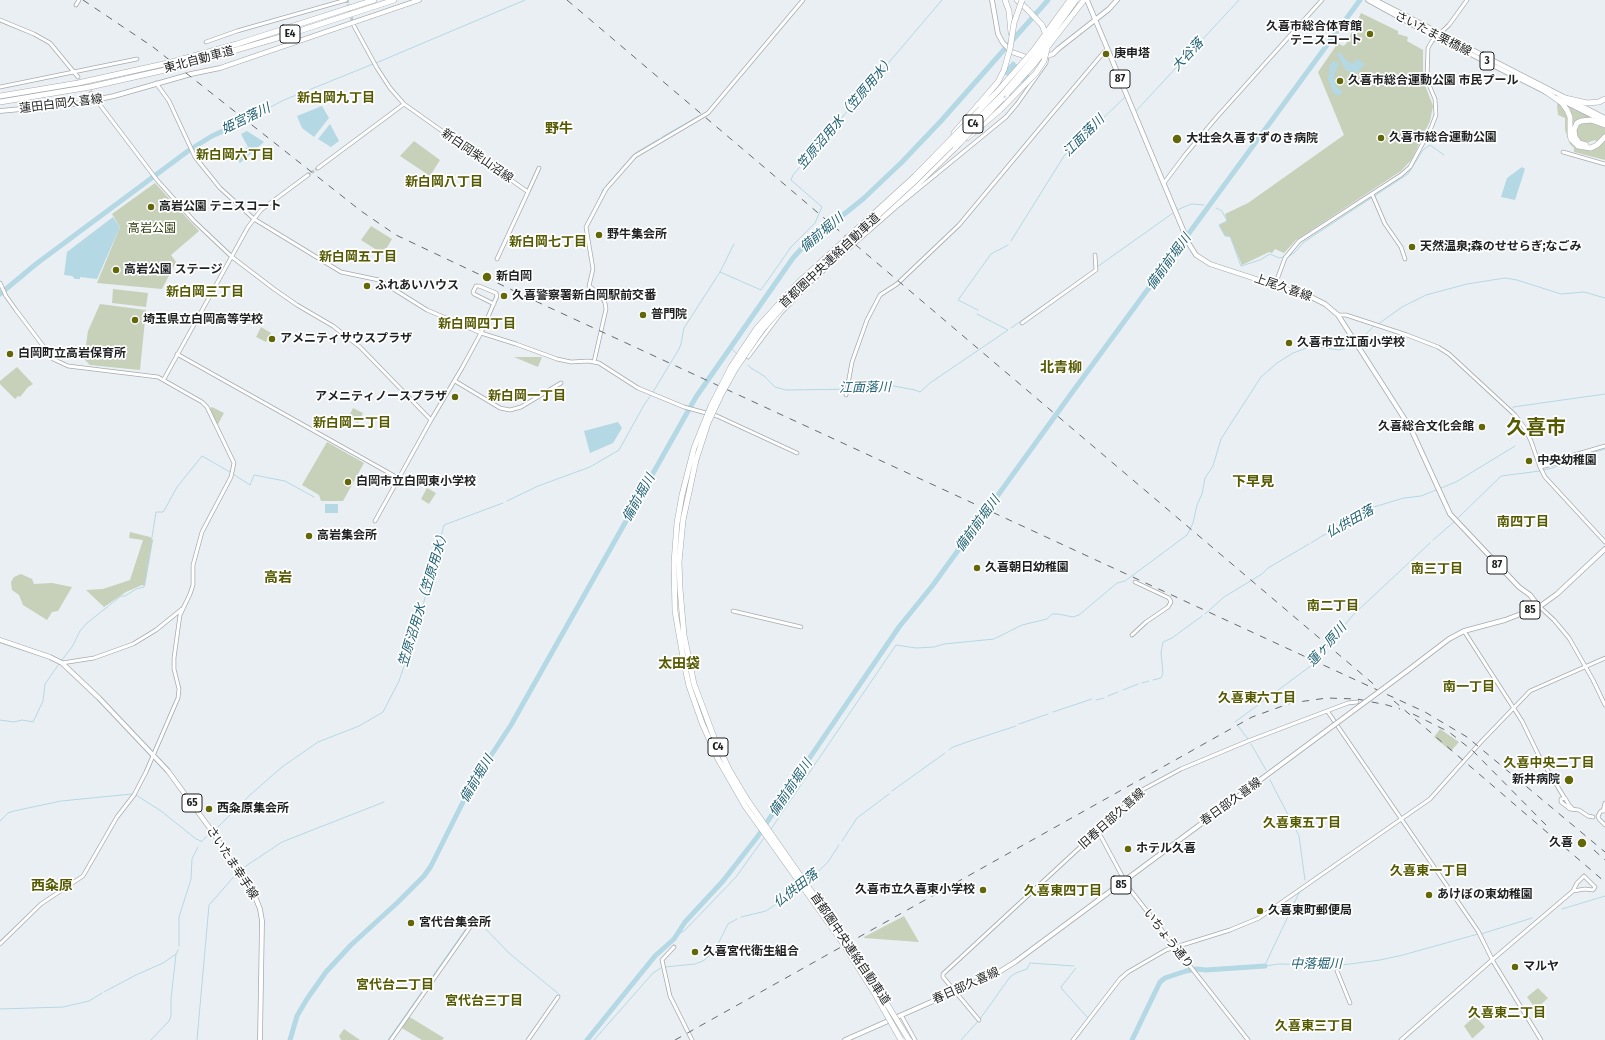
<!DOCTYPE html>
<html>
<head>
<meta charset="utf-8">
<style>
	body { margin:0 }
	canvas { display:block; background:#eaeff3 }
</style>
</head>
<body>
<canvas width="1605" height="1040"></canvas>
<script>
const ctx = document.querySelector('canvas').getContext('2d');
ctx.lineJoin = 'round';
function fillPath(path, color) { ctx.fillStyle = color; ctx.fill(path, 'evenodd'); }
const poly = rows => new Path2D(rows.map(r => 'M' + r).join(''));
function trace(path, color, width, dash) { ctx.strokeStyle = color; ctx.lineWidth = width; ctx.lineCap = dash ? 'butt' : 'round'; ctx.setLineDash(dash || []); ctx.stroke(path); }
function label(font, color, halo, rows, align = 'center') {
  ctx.font = font + ' "Fira Sans Condensed","Noto Sans JP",sans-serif'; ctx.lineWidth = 3.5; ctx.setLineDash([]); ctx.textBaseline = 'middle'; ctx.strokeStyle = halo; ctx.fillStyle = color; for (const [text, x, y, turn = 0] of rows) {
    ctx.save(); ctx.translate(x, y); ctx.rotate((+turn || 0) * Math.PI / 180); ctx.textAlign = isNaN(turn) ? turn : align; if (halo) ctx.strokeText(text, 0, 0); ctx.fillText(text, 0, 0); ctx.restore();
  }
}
fillPath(poly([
	[1361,13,1398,31,1398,34,1408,37,1407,41,1423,50,1423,80,1433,106,1430,121,1412,159,1401,171,1296,240,1284,253,1275,249,1272,253,1269,252,1242,265,1230,237,1225,236,1219,225,1227,221,1225,214,1248,203,1344,135,1318,72,1338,43,1343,46,1346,44],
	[1559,103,1563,106,1580,149,1587,150,1599,145,1595,140,1586,143,1580,141,1575,132,1578,125,1583,122,1591,122,1605,128,1605,160,1574,152,1574,148,1570,144,1565,130,1565,118,1558,115,1557,105],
	[1569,106,1574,110,1598,120,1581,119,1572,126,1573,117],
	[414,141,440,160,430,176,400,156],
	[155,183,199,231,171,255,176,262,162,289,97,283,120,227,112,214],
	[371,226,392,239,383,254,361,240],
	[113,289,148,293,146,307,112,303],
	[100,304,146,310,140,370,90,365,84,359,88,331],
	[261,327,271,333,266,342,256,337],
	[514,357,542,357,538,367],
	[17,367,33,384,28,387,20,397,18,396,15,399,0,384,0,381],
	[212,407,224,413,217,426,210,408],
	[353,408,363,413,358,423,348,418],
	[327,442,364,463,343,501,321,501,319,495,302,485],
	[427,488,436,493,429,504,421,499],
	[130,532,150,537,153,540,145,586,142,585,126,592,104,607,86,590,103,589,130,580,143,540,129,538],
	[21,574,32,579,34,584,52,583,72,587,58,611,52,612,47,620,23,605,19,595,12,590,11,582,14,577],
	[1440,729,1459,742,1451,751,1434,737],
	[904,916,919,942,864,938,864,937],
	[1538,988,1548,998,1536,1009,1527,997],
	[408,1016,444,1038,442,1040,422,1040,400,1027],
	[1475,1016,1485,1027,1473,1038,1472,1038,1464,1026],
	[344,1029,360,1040,341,1040,339,1036]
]), '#c7d0b9');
fillPath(poly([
	[1341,52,1343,57,1352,64,1357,59,1365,64,1357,73,1350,71,1346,71,1337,54],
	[1013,61,1030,76,1023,84,1010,73,1007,76,1003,72],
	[1334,61,1339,64,1334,75,1336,86,1342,91,1341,94,1339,96,1333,93,1328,79,1330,64],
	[322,106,329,118,314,137,302,128,297,116],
	[330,124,339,141,331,147,318,139],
	[247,131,264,142,240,163,235,157,248,147,241,134],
	[1522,167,1525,169,1515,200,1501,197,1507,178],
	[113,217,120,227,97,279,80,277,80,279,75,279,72,276,64,275,67,252],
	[618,422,622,428,613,443,590,453,584,431],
	[325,504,338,504,338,513,325,513]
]), '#b4d8e4');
trace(poly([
	[376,63,525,0],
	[1136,111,1239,0],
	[234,126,284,100,373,64],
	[217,135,218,136],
	[662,137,699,116],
	[606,186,634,154,659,139],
	[599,200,603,189],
	[1216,208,1222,211,1227,221,1219,225,1225,236,1230,236,1241,266,1260,260,1270,254,1279,258,1284,257],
	[1177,210,1191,204,1204,205],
	[1011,241,1064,156,1125,97],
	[1289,256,1294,253,1304,242,1408,174,1423,150,1430,145,1444,155],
	[1097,267,1173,213],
	[720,272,761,290,791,247,815,223,822,207,791,180,793,175,942,0],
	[978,310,958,300,991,254,1008,245],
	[1377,325,1402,307,1426,295,1467,284,1505,278,1517,280,1561,294,1584,292,1605,298],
	[1011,328,1090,273],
	[1358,342,1374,326],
	[730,347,737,354],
	[748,365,751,368,764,376,775,387,786,390,861,389,894,386,915,390,920,392,930,383,1008,330,977,314],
	[1513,408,1513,407,1605,394],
	[1543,470,1553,468,1575,458,1605,449],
	[233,474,250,485,254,475,285,481,314,497],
	[1441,488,1456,482,1515,446],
	[507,501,538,486,590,467,619,450,644,405,653,392,679,349,681,344,684,328,720,272,734,244],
	[1457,519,1501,476,1540,471],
	[1433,540,1455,521],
	[1311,543,1322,536,1358,519,1367,509,1404,498,1421,496,1436,490],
	[1205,614,1224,597,1262,574,1268,568,1309,544],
	[61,661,72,647,80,631,87,623,121,596,125,596,136,589,144,587,156,512,163,512,165,509,177,487,202,456,230,472],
	[1153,680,1161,678,1163,673,1161,653,1163,642,1172,638,1202,616],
	[1142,683,1149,681],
	[1123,690,1138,684],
	[1108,696,1118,692],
	[1096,700,1104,698],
	[1053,712,1092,699],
	[0,720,14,722,22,720,33,722,43,701,45,684,59,664],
	[1235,722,1312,665,1315,659,1354,614,1430,543],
	[1019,724,1048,714],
	[1238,726,1248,739],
	[1251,744,1266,770],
	[949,750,953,747,970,741,1016,726],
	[1270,780,1299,836,1305,880],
	[892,791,945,753],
	[0,821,8,813,14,811,61,801,132,794,136,795,161,811,196,839,201,841],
	[771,829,896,645,916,648,934,647,944,644,994,639,1022,625,1047,619,1052,614,1058,614,1073,617,1079,615,1117,583,1125,581,1187,535,1193,523,1197,505,1202,494,1205,478,1213,466,1221,439,1261,377,1277,363,1293,353,1312,346,1339,350,1354,345],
	[215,830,250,795,282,767,318,742,359,726,383,712,399,681,416,632,444,525,503,503],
	[842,841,857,818,889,794],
	[201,842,210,833],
	[240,870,282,842,384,802],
	[807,882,828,862,839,845],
	[1562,909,1605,896],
	[741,917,766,911,800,888],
	[476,919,510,954,560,995],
	[678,934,684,931,736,877,764,838],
	[1481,934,1532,918],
	[179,946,179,917,191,879,192,859,198,847],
	[1265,965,1299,893],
	[1265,966,1279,964,1342,965,1380,960,1403,955,1478,934],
	[665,967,695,964,703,961,714,952,728,924,737,919],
	[1076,968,1061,987,1062,989,1088,1018],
	[104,992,136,975,163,963,176,954,178,950],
	[0,1009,63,1007,89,1001,102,993],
	[151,1040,169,1021,171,1016,171,999,176,954],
	[197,1040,209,905,238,872],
	[388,1040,472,920],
	[594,1040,653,973,661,968],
	[961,1040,980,1019,1010,977,1016,973,1027,969,1030,963,1074,966]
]), '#b4d8e4', 1);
trace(poly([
	[0,294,36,264,188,151,212,136,234,126],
	[290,1040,297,1016,307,999,326,972,351,945,397,903,424,876,431,866,471,786,511,725,696,397,793,258,803,247,863,199,902,162,941,121,1048,0],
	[587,1040,655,956,674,939,685,922,723,881,758,836,800,772,899,627,933,585,1071,394,1360,0],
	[1132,1040,1160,982,1165,978,1186,971,1197,969,1206,970,1265,966]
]), '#b4d8e4', 5);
trace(poly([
	[347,0,353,24],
	[308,175,318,168]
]), '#c1c6c9', 3, [3, 1.5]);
const minor = poly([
	[76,5,79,0],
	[0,20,34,34,50,43,78,77],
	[354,26,377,68,390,88,404,104,528,192,497,259],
	[206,42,237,31,346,0],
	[156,83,169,101,195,157,220,188,254,219,341,272,379,280,427,310,481,333,516,344,557,359,571,362,588,361,599,363,638,388,684,407,717,416,797,453],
	[0,87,137,59],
	[91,93,157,180,194,221,232,257,274,289,297,305,333,326,360,347,431,420],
	[1563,152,1605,164],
	[318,168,404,104],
	[1164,183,1185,155,1216,118,1322,0],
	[528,192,539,168],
	[1372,194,1385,224,1401,247,1405,259],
	[0,283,6,296,16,310,53,359,68,366,158,377,202,402,207,407,234,463,231,477,202,532,193,565,193,585,190,594,180,615,174,658,174,669,179,689,178,698,146,772,134,795,117,817,83,876,41,904,0,944],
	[1275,285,1285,258,1299,241,1401,175,1410,167,1431,128,1436,115,1435,99,1427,80,1428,48,1432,41,1449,25,1467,0],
	[1338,315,1346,315,1407,335,1438,347,1449,354,1515,415,1524,427,1531,441,1540,467,1545,477,1605,542],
	[1022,323,1096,270,1095,255],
	[177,354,398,478],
	[748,357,781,313,814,279,895,208,1006,117,1017,104,1046,63,1047,56],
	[594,362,606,309,605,303,602,296,589,286,593,269,586,227,606,189,635,156,708,113,803,0],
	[164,379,248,227,261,210,308,175],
	[455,381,500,408,510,410,521,407,561,383],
	[846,395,852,362,867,320,880,295,897,284,959,225,1050,116,1104,52,1108,50],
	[1540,467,1553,464,1574,455,1605,446],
	[375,521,431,420,462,368,481,333,497,296,496,293,479,286,476,286,473,292,474,294,494,304],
	[1539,607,1542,609,1554,620,1569,638,1593,680,1605,705],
	[733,611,801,627],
	[1464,631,1522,721,1539,756,1564,797],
	[1132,635,1146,622,1168,607,1171,602,1169,598,1135,582],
	[62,663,94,658,133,644,156,630,182,609],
	[1328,712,1478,931,1494,963,1541,1040],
	[1573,809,1569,805,1565,798,1561,799,1561,802,1570,809,1579,810,1588,816,1593,817],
	[1603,811,1605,803],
	[1605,811,1601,811,1598,816,1599,819,1605,825],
	[1098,831,1128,887,1248,1040],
	[674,947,662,960,670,996,692,1040],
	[1337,971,1350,1003],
	[901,1015,915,1040],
	[979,1020,943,977,943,974,1142,790,1181,769,1248,741,1348,703,1357,702],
	[391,1040,475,920],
	[528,1040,558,997],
	[1073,1040,1120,979,1128,972,1166,950,1230,930,1259,918,1430,799,1480,743,1530,691,1605,658],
	[1401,1040,1492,960,1573,891,1585,889,1593,890,1595,887,1584,876,1577,883,1573,891]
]);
const major = poly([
	[992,0,998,34,1003,43,1012,52,1029,58],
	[1087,0,1189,244,1196,255,1210,264,1311,297,1325,304,1338,315,1411,429,1450,514,1519,587,1530,595,1539,607],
	[1368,0,1417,27,1546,92],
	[1375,0,1605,118],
	[1044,57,1053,54,1058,49,1109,9,1117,0],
	[1557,98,1605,122],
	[0,111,75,104,114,96,191,74,220,68,419,0],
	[0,640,50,657,62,663,99,698,168,771,214,834,254,894,260,909,262,921,260,1040],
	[1407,671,1449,639,1464,631,1505,620,1539,607,1557,594,1605,549],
	[845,1040,999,972,1015,962,1322,734]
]);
const highway = poly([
	[1005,0,1009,11,1011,33],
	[1017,0,1027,9],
	[179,60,237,44,374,0],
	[185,65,284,36,394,0],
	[1545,91,1562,103,1567,110,1570,117,1570,134,1571,139,1578,146,1591,148,1597,145,1605,137],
	[0,96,78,83,168,63],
	[1565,98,1587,103,1599,102,1605,99],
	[0,102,90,87,174,68],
	[954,133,979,104],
	[967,138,1000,110],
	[1586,145,1579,143,1575,137,1574,130,1577,123,1581,121,1591,120,1605,125],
	[866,229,916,186,958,145]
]);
trace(minor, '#a6abaf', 4.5);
trace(major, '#a6abaf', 5.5);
trace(highway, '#a6abaf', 6);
trace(minor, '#fff', 3);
trace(major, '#fff', 4);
trace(highway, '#fff', 5);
trace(poly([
	[83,0,153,47,361,211,396,235,546,306,1425,712,1467,737,1605,852],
	[567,0,1377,687],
	[1394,701,1605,882],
	[1413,714,1449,732,1473,751,1546,825],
	[1594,850,1605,860],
	[675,1040,1252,717,1291,703,1327,698,1357,699,1387,705,1400,709]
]), '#676a6d', 1, [7, 7]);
const majorBridge = poly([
	[1322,734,1407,671]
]);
const highwayBridge = poly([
	[1027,9,1042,25,1047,37],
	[168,63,179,60],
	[174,68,185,65],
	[1007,94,1035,63,1084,0],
	[979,104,998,82,1004,70,1010,49,1014,23,1022,0],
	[1000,110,1036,73,1044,61,1047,49],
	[956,147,1002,99],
	[901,1040,875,994,840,939,745,806,718,759,702,723,689,686,684,663,675,611,674,563,677,523,682,495,694,448,711,406,731,367,757,328,798,283,915,176,998,91,1033,51,1070,0],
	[909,1040,863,965,748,801,730,771,715,740,694,684,684,635,680,589,679,562,683,520,696,460,708,423,721,395,736,368,762,330,801,286,913,183,1002,95,1037,54,1076,0]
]);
trace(majorBridge, '#a6abaf', 5.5, []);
trace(highwayBridge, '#a6abaf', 6, []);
trace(majorBridge, '#fff', 4);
trace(highwayBridge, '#fff', 5);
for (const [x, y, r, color] of [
	[1370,34,4,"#626707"],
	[1106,54,4,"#626707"],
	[1340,81,4,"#626707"],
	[1381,138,4,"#626707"],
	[1177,139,5,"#626707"],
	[151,207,4,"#626707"],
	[599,235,4,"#626707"],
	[1412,247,4,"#626707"],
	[116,270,4,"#626707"],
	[487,277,5,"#626707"],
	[367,286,4,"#626707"],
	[504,296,4,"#626707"],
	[643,315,4,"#626707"],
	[135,320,4,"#626707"],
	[272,339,4,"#626707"],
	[1289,343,4,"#626707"],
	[10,354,4,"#626707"],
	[455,397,4,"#626707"],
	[1482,427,4,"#626707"],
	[1529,461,4,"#626707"],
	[348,482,4,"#626707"],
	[309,536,4,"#626707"],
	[977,568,4,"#626707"],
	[1569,780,5,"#626707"],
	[209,809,4,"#626707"],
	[1582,843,5,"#626707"],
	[1128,849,4,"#626707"],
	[983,890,4,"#626707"],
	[1429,895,4,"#626707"],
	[1260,911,4,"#626707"],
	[411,923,4,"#626707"],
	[695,952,4,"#626707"],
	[1515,967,4,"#626707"]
]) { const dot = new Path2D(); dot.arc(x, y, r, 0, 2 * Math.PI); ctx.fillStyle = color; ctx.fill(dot); trace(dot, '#fff', 1.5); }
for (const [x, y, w] of [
	[290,34,20],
	[1487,61,14],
	[1120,79,20],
	[973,124,20],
	[1497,565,20],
	[1530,610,20],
	[718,747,20],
	[192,803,20],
	[1121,885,20]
]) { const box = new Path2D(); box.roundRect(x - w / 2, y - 9, w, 18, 3); ctx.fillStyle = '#fff'; ctx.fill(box); trace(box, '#1e2021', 1); }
label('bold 11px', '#1e2021', null, [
	["E4",290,34],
	["3",1487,61],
	["87",1120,79],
	["C4",973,124],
	["87",1497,565],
	["85",1530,610],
	["C4",718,747],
	["65",192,803],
	["85",1121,885]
]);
label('bold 12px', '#1e2021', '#fff', [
	["久喜市総合体育館",1362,27,"right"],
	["テニスコート",1362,41,"right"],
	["庚申塔",1114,54],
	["久喜市総合運動公園 市民プール",1348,81],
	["久喜市総合運動公園",1389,138],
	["大壮会久喜すずのき病院",1186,139],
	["高岩公園 テニスコート",159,207],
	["野牛集会所",607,235],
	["天然温泉;森のせせらぎ;なごみ",1420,247],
	["高岩公園 ステージ",124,270],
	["新白岡",496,277],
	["ふれあいハウス",375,286],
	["久喜警察署新白岡駅前交番",512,296],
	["普門院",651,315],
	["埼玉県立白岡高等学校",143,320],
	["アメニティサウスプラザ",280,339],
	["久喜市立江面小学校",1297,343],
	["白岡町立高岩保育所",18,354],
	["アメニティノースプラザ",447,397,"right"],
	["久喜総合文化会館",1474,427,"right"],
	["中央幼稚園",1537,461],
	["白岡市立白岡東小学校",356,482],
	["高岩集会所",317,536],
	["久喜朝日幼稚園",985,568],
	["新井病院",1560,780,"right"],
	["西粂原集会所",217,809],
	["久喜",1573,843,"right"],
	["ホテル久喜",1136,849],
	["久喜市立久喜東小学校",975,890,"right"],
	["あけぼの東幼稚園",1437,895],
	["久喜東町郵便局",1268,911],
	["宮代台集会所",419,923],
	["久喜宮代衛生組合",703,952],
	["マルヤ",1523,967]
], 'left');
label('12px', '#1e2021', '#fff', [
	["さいたま栗橋線",1433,34,27],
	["東北自動車道",199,60,-15],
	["蓮田白岡久喜線",61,104,-7],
	["新白岡柴山沼線",477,156,35],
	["首都圏中央連絡自動車道",830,261,-43],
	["上尾久喜線",1283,288,19],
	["春日部久喜線",1231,802,-36],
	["旧春日部久喜線",1112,819,-42],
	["さいたま幸手線",232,863,57],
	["いちょう通り",1168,939,52],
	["首都圏中央連絡自動車道",850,949,56],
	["春日部久喜線",966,986,-24]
]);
label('12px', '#303f11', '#fff', [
	["高岩公園",152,229]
]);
label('italic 13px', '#206174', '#fff', [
	["大谷落",1188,55,-47],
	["笠原沼用水（笠原用水）",846,113,-50],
	["姫宮落川",246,119,-26],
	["江面落川",1084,136,-45],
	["備前堀川",822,233,-40],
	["備前前堀川",1169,262,-54],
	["江面落川",865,388,-1],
	["備前堀川",639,498,-61],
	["仏供田落",1350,522,-29],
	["備前前堀川",978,524,-54],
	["笠原沼用水（笠原用水）",424,598,-73],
	["蓮ヶ原川",1327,645,-49],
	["備前堀川",477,779,-59],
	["備前前堀川",791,788,-56],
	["仏供田落",796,889,-38],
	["中落堀川",1316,964]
]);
label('bold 13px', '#555a01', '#fff', [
	["新白岡九丁目",336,98],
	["新白岡六丁目",235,155],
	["新白岡八丁目",444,182],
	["新白岡七丁目",548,242],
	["新白岡五丁目",358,257],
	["新白岡三丁目",205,292],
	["新白岡四丁目",477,324],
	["新白岡一丁目",527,396],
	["新白岡二丁目",352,423],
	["南四丁目",1523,522],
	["南三丁目",1437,569],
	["南二丁目",1333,606],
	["南一丁目",1469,687],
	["久喜東六丁目",1257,698],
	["久喜中央二丁目",1549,763],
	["久喜東五丁目",1302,823],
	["久喜東一丁目",1429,871],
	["久喜東四丁目",1063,891],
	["宮代台二丁目",395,985],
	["宮代台三丁目",484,1001],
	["久喜東二丁目",1507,1013],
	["久喜東三丁目",1314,1026]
]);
label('bold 14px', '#555a01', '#fff', [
	["野牛",559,129],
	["北青柳",1061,368],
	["下早見",1253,482],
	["高岩",278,578],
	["太田袋",679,664],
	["西粂原",52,886]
]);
label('bold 20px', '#555a01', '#fff', [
	["久喜市",1536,428]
]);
</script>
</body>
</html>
